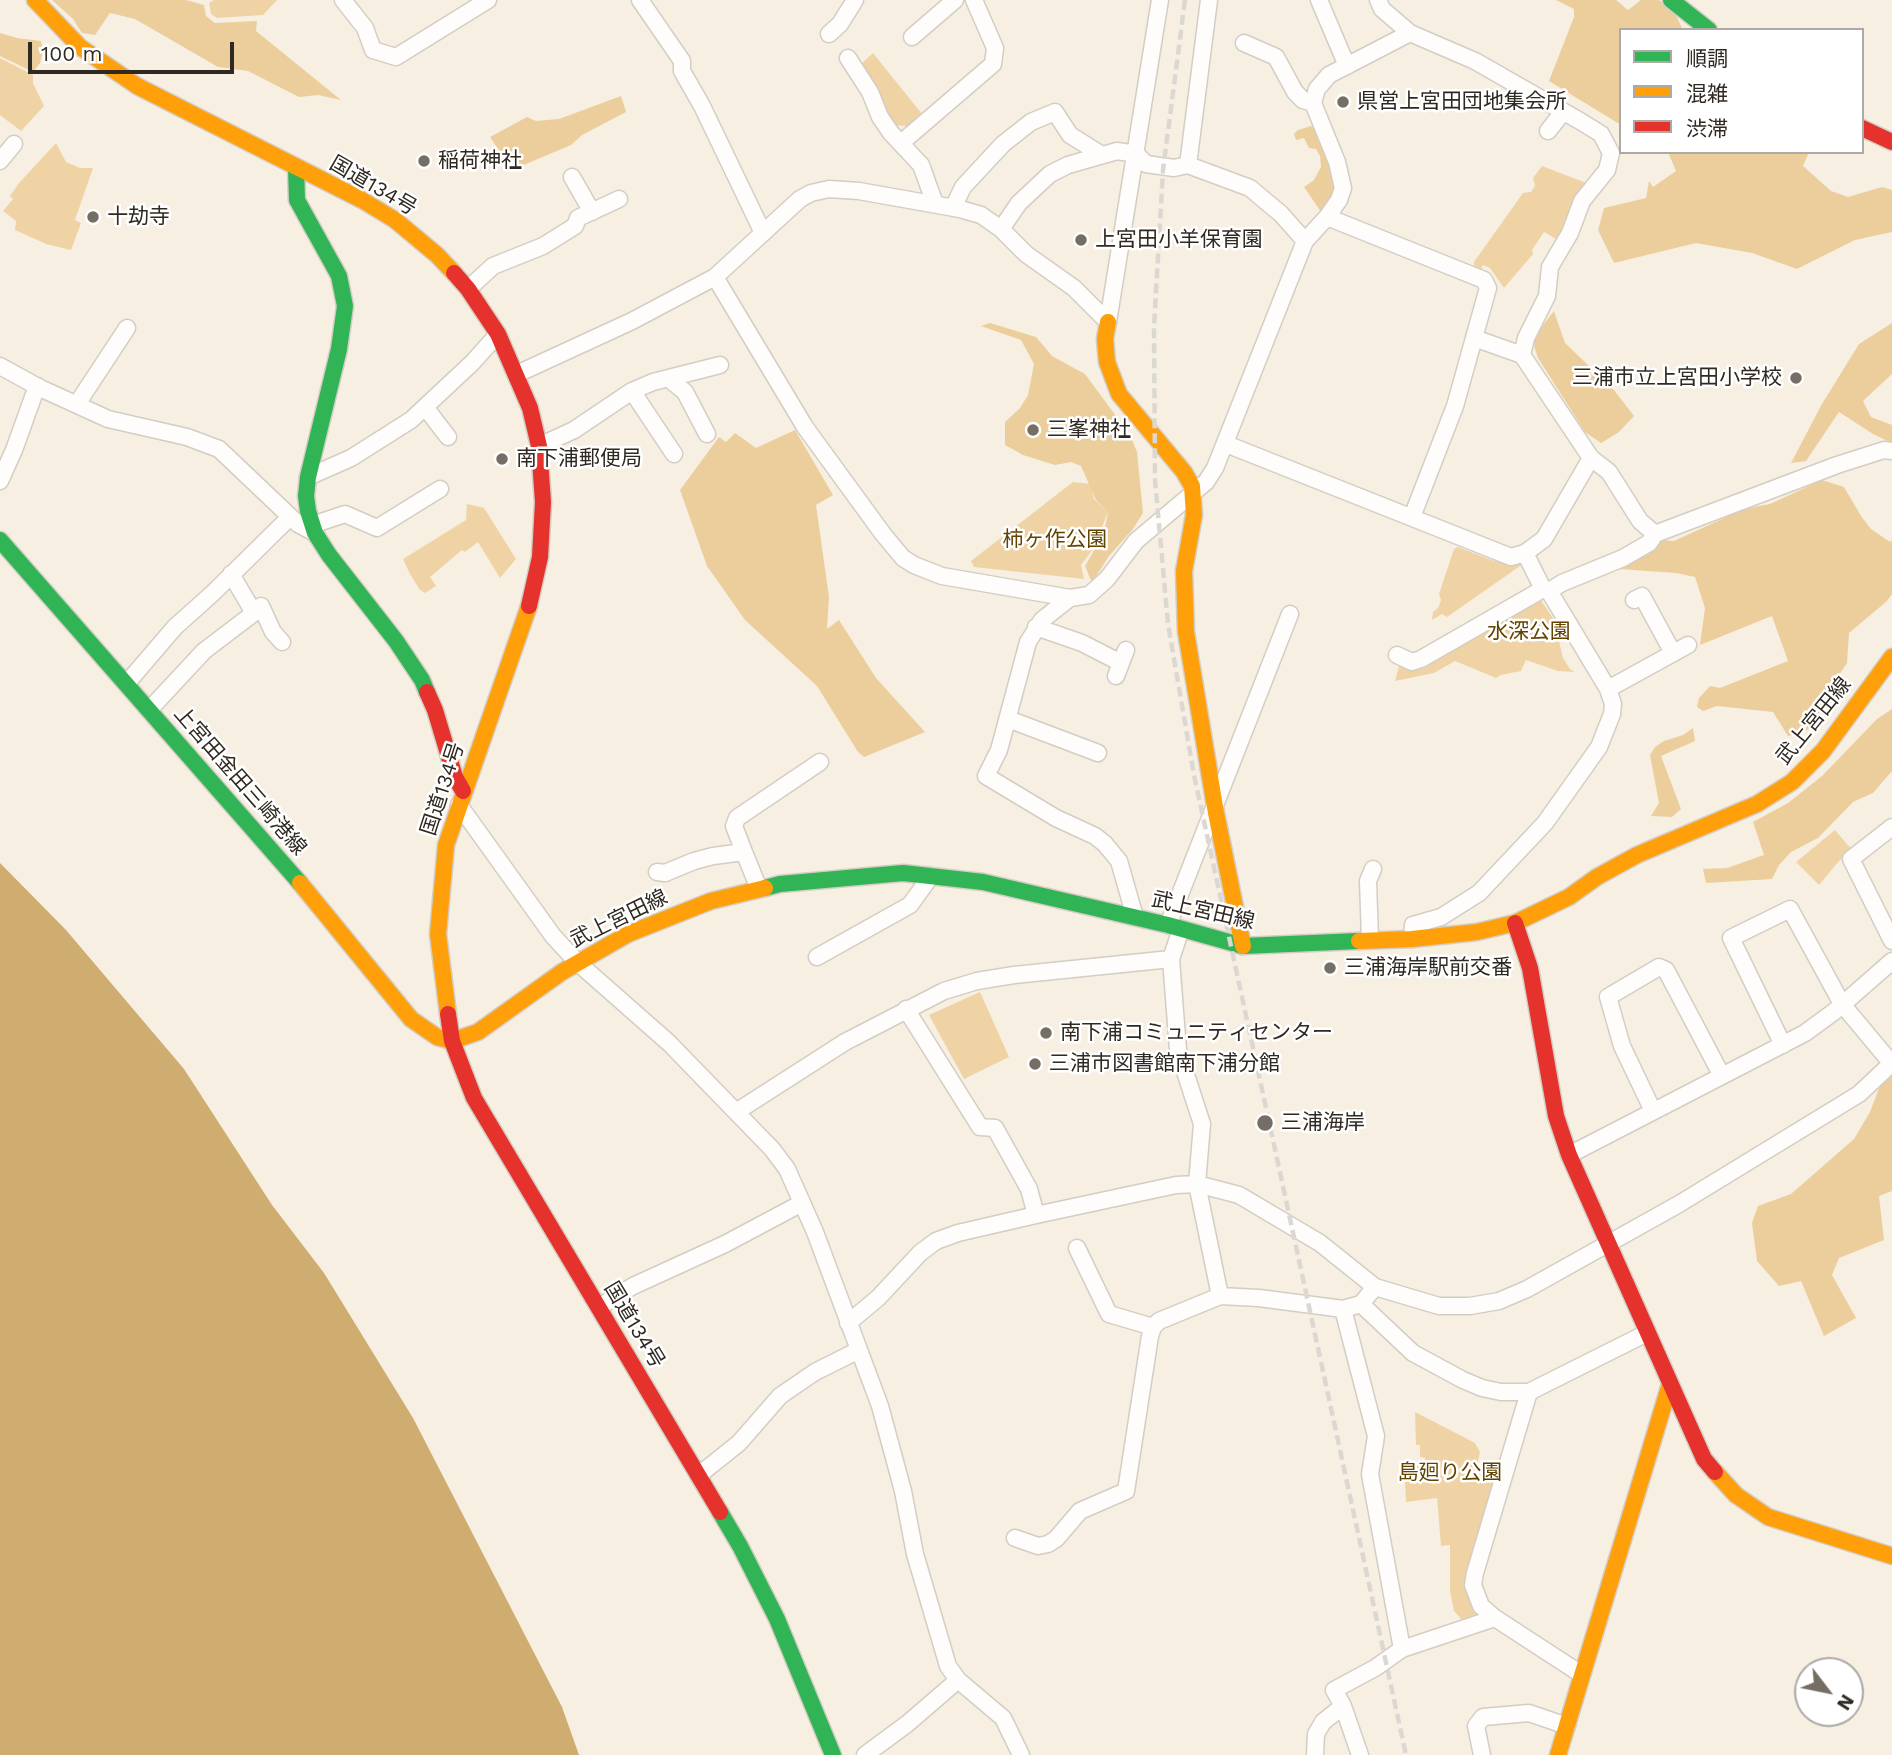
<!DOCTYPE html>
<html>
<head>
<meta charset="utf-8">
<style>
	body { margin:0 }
	#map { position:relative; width:1892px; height:1755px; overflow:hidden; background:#f7efe2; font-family:"Work Sans","Noto Sans JP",sans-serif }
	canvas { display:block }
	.legend { position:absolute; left:1619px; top:28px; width:245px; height:126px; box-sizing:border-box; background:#fff; border:2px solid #aca9a6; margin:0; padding:9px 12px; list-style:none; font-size:21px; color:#2f2921 }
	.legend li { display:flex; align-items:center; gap:14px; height:35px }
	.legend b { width:35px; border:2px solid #aca9a6 }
	.north { position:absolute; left:1794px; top:1657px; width:70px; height:70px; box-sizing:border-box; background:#fff; border:2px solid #aca9a6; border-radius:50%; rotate:122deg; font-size:19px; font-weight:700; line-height:28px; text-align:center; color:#2f2921 }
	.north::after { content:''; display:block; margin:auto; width:24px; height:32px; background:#756e65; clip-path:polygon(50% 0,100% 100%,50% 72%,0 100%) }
	.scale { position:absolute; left:28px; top:42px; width:206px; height:32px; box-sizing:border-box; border:4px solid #2f2921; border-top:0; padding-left:9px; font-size:21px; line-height:24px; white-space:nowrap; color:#2f2921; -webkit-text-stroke:5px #fff; paint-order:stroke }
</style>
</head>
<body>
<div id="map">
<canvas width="1892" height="1755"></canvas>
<ul class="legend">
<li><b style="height:9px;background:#30b455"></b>順調</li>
<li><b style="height:9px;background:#ff9f0a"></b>混雑</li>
<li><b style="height:9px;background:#e5322d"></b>渋滞</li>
</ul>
<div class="north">N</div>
<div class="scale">100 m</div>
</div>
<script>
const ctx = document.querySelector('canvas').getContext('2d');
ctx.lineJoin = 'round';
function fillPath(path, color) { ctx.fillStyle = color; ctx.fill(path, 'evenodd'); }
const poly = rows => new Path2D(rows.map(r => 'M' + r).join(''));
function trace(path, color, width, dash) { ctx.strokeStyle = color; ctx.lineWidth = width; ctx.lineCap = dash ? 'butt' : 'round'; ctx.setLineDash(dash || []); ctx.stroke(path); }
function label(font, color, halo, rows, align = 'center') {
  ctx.font = font + ' "Work Sans","Noto Sans JP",sans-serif'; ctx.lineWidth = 5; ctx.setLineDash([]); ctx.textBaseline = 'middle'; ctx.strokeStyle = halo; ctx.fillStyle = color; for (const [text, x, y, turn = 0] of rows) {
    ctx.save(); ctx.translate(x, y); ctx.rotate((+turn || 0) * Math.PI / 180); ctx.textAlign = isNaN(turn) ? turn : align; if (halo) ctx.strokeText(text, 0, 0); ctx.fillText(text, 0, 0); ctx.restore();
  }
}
fillPath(poly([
	[214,0,277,0,263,15,217,18,211,14,209,3],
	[873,53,922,114,907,126,891,125,859,66],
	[0,58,33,75,33,83,44,106,21,131,0,115],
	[56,143,66,162,80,168,93,168,75,220,81,223,71,250,46,244,15,230,16,221,3,211,13,199,10,196,19,183],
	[1542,166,1589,184,1561,242,1544,232,1532,250,1533,254,1504,288,1490,268,1483,265,1481,269,1474,266,1474,262,1523,193,1531,192,1535,186,1533,178],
	[1073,482,1091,484,1094,499,1108,512,1094,548,1081,565,1084,579,974,567,971,561],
	[467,504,484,508,516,559,500,578,478,542,465,552,462,550,430,577,436,586,425,593,420,590,410,574,403,559,466,520],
	[1458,547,1494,561,1515,564,1521,562,1520,566,1447,617,1442,614,1432,620,1433,612,1438,608,1441,600,1439,594,1454,549],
	[1538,596,1554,620,1563,658,1570,669,1575,672,1558,671,1526,660,1521,671,1501,675,1496,678,1455,661,1434,673,1395,681,1400,663],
	[1835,830,1852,850,1839,861,1819,885,1796,862],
	[980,992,1009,1057,964,1079,929,1015],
	[1415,1412,1475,1443,1480,1452,1477,1466,1499,1474,1470,1567,1481,1613,1462,1620,1454,1611,1450,1591,1450,1545,1441,1546,1437,1498,1406,1502,1404,1463,1425,1461,1425,1458,1420,1457,1420,1445,1416,1445]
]), '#efd3a5');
fillPath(poly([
	[52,0,186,0,204,5,206,16,215,23,257,21,256,31,341,100,318,95,299,97,248,71,218,67,135,19,110,13,95,35,82,33,73,19],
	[1556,0,1616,0,1628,10,1641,0,1659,0,1673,9,1683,30,1621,30,1621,125,1549,81,1574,17,1574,9],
	[0,33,17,38,41,41,43,52,40,63,33,72,0,56],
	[621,96,626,112,582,135,571,145,512,170,490,137,527,117,536,121,559,119],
	[1311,126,1317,129,1333,162,1336,196,1321,212,1304,187,1314,180,1321,167,1320,156,1316,149,1309,148,1304,138,1296,140,1294,134,1298,130],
	[1668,152,1809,152,1803,166,1831,191,1848,197,1882,187,1892,190,1892,232,1855,240,1797,269,1752,253,1696,243,1614,263,1598,230,1604,208,1646,198,1649,181,1653,187,1676,171],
	[1554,311,1565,343,1614,390,1634,416,1619,432,1601,443,1585,432,1538,358,1534,346,1536,334],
	[990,323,1036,337,1052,356,1085,374,1130,435,1137,452,1143,513,1133,529,1109,556,1092,583,1085,566,1104,533,1108,512,1096,500,1081,466,1071,462,1055,465,1023,455,1005,445,1005,422,1020,408,1028,395,1034,364,1021,340,981,326],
	[1892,323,1892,374,1863,401,1871,417,1892,425,1892,443,1873,434,1839,412,1806,461,1791,463,1822,404,1859,344],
	[795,430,833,495,816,505,829,597,827,629,839,620,876,678,925,732,864,757,858,752,817,686,745,620,707,566,680,490,719,437,726,442,735,433,756,448],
	[1822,480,1844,487,1861,516,1871,529,1890,542,1892,540,1892,594,1887,601,1849,633,1847,663,1837,678,1846,699,1831,703,1814,726,1802,733,1788,736,1773,712,1717,706,1703,711,1697,707,1699,698,1710,686,1720,688,1788,661,1772,616,1700,645,1705,608,1695,577,1676,573,1619,569,1615,566,1661,540,1674,541,1744,509,1770,504],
	[1892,709,1892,771,1873,793,1853,802,1818,838,1791,852,1779,865,1772,879,1706,883,1703,869,1727,868,1764,855,1753,822,1788,803,1822,776,1877,719],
	[1693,728,1695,741,1661,756,1681,809,1672,817,1651,816,1659,803,1650,755,1655,747,1664,741,1683,735],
	[1892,1074,1892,1191,1879,1196,1884,1240,1839,1258,1832,1275,1856,1318,1824,1336,1801,1281,1779,1286,1757,1261,1752,1223,1758,1206,1791,1194,1854,1139,1870,1112,1881,1083]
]), '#ecce9d');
fillPath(poly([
	[0,863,66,930,184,1069,272,1205,324,1273,413,1418,562,1707,579,1755,0,1755]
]), '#cfac70');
const street = poly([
	[343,0,365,28,373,50,396,57,488,0],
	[640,0,682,61,682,71,702,106,763,233],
	[1319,0,1347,66],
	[1410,33,1475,61,1580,121,1601,134,1611,153,1607,170,1582,201,1570,233,1550,267,1547,296,1526,338,1522,355],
	[829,34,840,24,855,0],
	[912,37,955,0],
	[1244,43,1276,57,1295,92,1303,100,1313,103],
	[848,58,870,92,880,117,891,133,921,165,935,204],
	[1548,131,1563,112],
	[901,143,993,64,995,48,974,0],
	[0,161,14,144],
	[1188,165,1209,0],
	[572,177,592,212],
	[953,208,963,187,1003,144,1031,122,1055,112,1070,135,1102,155],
	[1327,217,1484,280,1488,288,1455,406,1412,517],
	[1001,229,1019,203,1050,174,1068,165,1117,151,1136,154,1146,164,1174,168,1188,165,1250,188,1281,214,1305,241],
	[715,277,805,427,883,534,903,558,914,565,942,576,1070,598,1089,595,1107,579,1136,541,1206,482,1215,468,1305,241,1327,217,1339,200,1343,188,1337,162,1313,103,1317,89,1329,75,1410,33,1382,9,1378,0],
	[468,289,493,266,543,246,575,226,578,218,619,199],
	[1108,322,1160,0],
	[1474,338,1522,355,1591,458,1609,472,1640,521,1655,534,1837,465,1884,450,1892,451],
	[0,366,40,388,108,419,187,437,219,449,298,524,315,533],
	[517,374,632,321,715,277,800,199,811,193,829,189,859,191,960,209,981,215,1001,229,1026,254,1074,288,1108,322],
	[668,378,685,392,707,434],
	[632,391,674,454],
	[77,404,127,328],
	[425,407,448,437],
	[1226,444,1511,557,1525,553,1544,539,1591,458],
	[539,446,574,430,632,391,653,382,720,365],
	[308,477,351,458,411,420,472,363,498,334],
	[0,481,14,450,37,386,40,388],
	[312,525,345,514,377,528,440,489],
	[1549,591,1562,583,1623,558,1649,543,1655,534],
	[1070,598,1042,620,1028,642,999,750,986,776,1056,818,1095,836,1105,844,1119,861,1135,917],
	[1634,600,1642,596,1673,653],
	[254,613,261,606,273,632,282,642],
	[1036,627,1082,643,1121,663],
	[1397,655,1412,662,1421,659,1543,589],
	[1116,676,1126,650],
	[127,683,175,627,213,593,290,517],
	[1608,689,1688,645],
	[150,709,204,651,254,613,231,574],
	[1008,719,1098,753],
	[459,805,553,936,577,962,669,1043,772,1149,787,1169,815,1232,880,1406,903,1491,915,1554,948,1666,958,1680,1003,1718,1021,1755],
	[1892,827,1851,859,1892,941],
	[744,852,734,826,737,818,820,762],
	[657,872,665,873,694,861,713,856,744,852,759,889],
	[1168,925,1290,614],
	[1181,929,1171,959,1178,1050,1202,1124,1197,1184,1220,1296],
	[1412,939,1413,925,1441,917,1479,893,1545,823,1599,747,1612,714,1613,704,1608,689,1549,591,1543,589,1525,553],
	[1370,940,1368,881,1373,869],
	[817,957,910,905,931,876],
	[906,1009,980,1127,995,1128,1029,1189,1036,1215],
	[1783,1045,1731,938,1790,909,1842,1004,1892,1064],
	[1653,1111,1622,1046,1608,997,1659,967,1666,970,1722,1076],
	[736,1112,845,1042,944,991,977,981,1014,975,1171,959],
	[1569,1155,1805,1033,1835,1011,1892,961],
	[1077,1248,1109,1314,1153,1327],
	[1375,1287,1361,1304,1343,1309,1376,1436,1370,1474,1402,1649],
	[1361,1304,1413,1353,1463,1380,1482,1388,1501,1392,1529,1392],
	[599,1307,633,1286,725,1244,802,1203],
	[848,1323,878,1298,920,1253,936,1241,958,1233,1036,1215,1176,1185,1197,1184,1239,1195,1320,1243,1375,1287,1439,1306,1470,1306,1499,1301,1527,1289,1679,1204,1859,1094,1892,1063],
	[699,1475,739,1443,780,1396,815,1372,859,1350],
	[1015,1538,1038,1546,1048,1544,1056,1539,1080,1511,1126,1491,1150,1336,1153,1327,1159,1321,1220,1296,1259,1298,1343,1309],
	[1581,1674,1495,1618,1481,1606,1473,1585,1475,1573,1529,1392,1647,1333],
	[1343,1706,1360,1755],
	[865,1755,907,1724,958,1680],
	[1315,1755,1316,1734,1323,1722,1343,1706,1334,1690,1375,1668,1402,1649,1495,1618],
	[1482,1755,1476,1726,1483,1717,1529,1713,1567,1726]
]);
const fast = poly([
	[1671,0,1709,30],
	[296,167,297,200,339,276,345,306,339,349,308,477,306,496,308,511,315,533,329,555,396,641,422,680,427,692],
	[0,540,300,883],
	[765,888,780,884,903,873,983,882,1168,925,1243,946,1359,941],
	[720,1512,740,1546,777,1619,833,1755]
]);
const slow = poly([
	[35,0,80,47,137,86,362,200,395,220,437,255,454,273],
	[1108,322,1105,339,1107,362,1119,394,1184,472,1192,486,1194,515,1184,571,1186,632,1216,813,1243,946],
	[300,883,411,1019,437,1037,452,1041,478,1032,562,972,628,934,711,901,765,888],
	[1359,941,1412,939,1477,932,1515,923,1569,897,1597,877,1637,855,1757,804,1792,782,1823,751,1892,657],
	[448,1014,438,934,446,845,529,606],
	[1715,1472,1736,1495,1768,1517,1892,1556],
	[1558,1755,1670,1384]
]);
const jam = poly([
	[1862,128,1892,142],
	[454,273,468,289,498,334,530,408,539,446,543,502,540,557,529,606],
	[427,692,435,710,455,777,463,791],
	[1515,923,1530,968,1556,1116,1569,1155,1704,1459,1715,1472],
	[448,1014,452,1041,474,1098,720,1512]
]);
trace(street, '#d3cdc3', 19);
trace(fast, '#d3cdc3', 19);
trace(slow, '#d3cdc3', 19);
trace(jam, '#d3cdc3', 19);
trace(street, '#fefdfb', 16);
trace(fast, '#30b455', 16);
trace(slow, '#ff9f0a', 16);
trace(jam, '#e5322d', 16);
trace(poly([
	[1185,0,1163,170,1154,327,1155,480,1168,624,1194,775,1406,1755]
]), '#dbd8d4', 4.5, [10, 5]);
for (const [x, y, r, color] of [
	[1343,102,7,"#756e65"],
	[424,161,7,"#756e65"],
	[93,217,7,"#756e65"],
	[1081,240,7,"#756e65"],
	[1796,378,7,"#756e65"],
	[1033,430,7,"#756e65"],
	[502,459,7,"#756e65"],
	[1330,968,7,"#756e65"],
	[1046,1033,7,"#756e65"],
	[1035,1064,7,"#756e65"],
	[1265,1123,9,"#756e65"]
]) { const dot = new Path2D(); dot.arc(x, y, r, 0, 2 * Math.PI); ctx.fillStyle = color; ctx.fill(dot); trace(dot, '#fff', 2.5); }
label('21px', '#2f2921', '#fff', [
	["県営上宮田団地集会所",1357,102],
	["稲荷神社",438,161],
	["十劫寺",107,217],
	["上宮田小羊保育園",1095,240],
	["三浦市立上宮田小学校",1782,378,"right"],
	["三峯神社",1047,430],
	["南下浦郵便局",516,459],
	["三浦海岸駅前交番",1344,968],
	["南下浦コミュニティセンター",1060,1033],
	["三浦市図書館南下浦分館",1049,1064],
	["三浦海岸",1281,1123]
], 'left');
label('21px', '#2f2921', '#fff', [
	["国道134号",373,186,30],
	["武上宮田線",1814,721,-51],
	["上宮田金田三崎港線",240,781,49],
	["国道134号",443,789,-72],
	["武上宮田線",1203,911,13],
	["武上宮田線",619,919,-26],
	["国道134号",634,1325,59]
]);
label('21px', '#624300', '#fff', [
	["柿ヶ作公園",1055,540],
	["水深公園",1529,632],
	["島廻り公園",1450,1473]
]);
</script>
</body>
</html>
